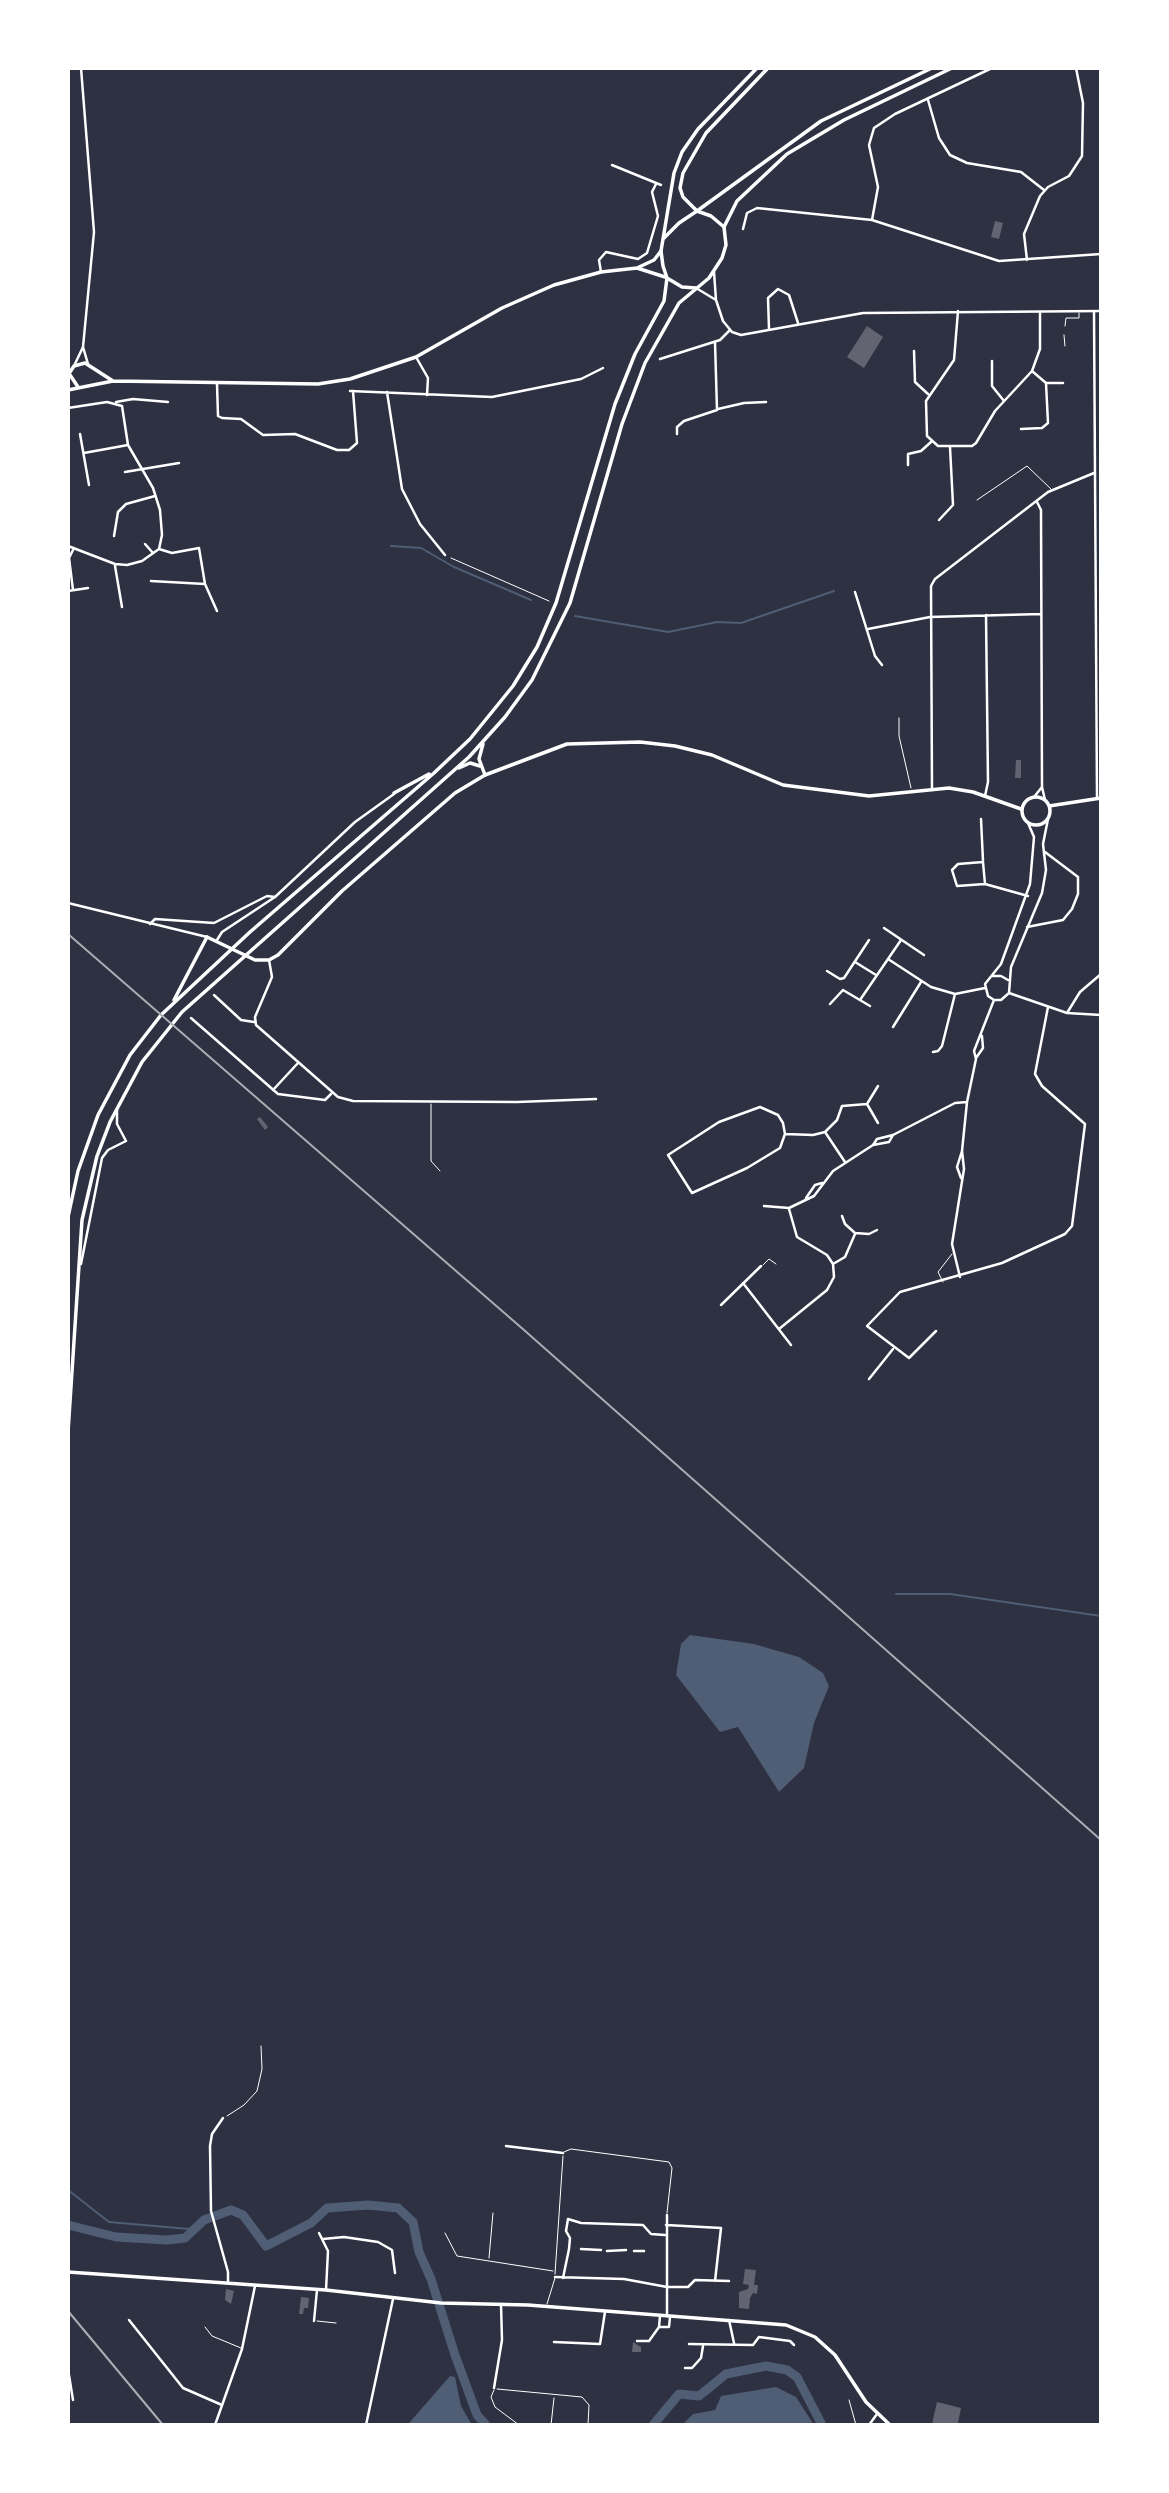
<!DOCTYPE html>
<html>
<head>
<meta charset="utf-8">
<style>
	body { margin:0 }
	#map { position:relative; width:1169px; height:2493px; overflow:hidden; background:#2d3142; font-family:Inter,sans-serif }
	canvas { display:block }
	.frame { position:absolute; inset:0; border:70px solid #fff; pointer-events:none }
</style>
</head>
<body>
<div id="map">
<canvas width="1169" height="2493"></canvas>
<div class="frame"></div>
</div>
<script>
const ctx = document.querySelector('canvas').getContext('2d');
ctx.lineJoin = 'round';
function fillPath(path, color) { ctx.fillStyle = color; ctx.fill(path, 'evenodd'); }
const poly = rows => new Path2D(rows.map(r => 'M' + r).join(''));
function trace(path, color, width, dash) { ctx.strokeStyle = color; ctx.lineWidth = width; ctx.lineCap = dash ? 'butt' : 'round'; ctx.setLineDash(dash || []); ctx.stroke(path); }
fillPath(poly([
	[690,1635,754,1644,799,1657,823,1673,829,1686,814,1723,804,1768,779,1792,738,1727,720,1732,676,1675,681,1644],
	[450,2376,455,2377,461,2406,472,2425,409,2423],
	[776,2387,796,2397,814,2425,682,2425,693,2414,715,2410,721,2396]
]), '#4f5d75');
trace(poly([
	[391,546,421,548,454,567,531,600],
	[575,616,668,632,717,622,741,623,834,591],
	[896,1594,950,1594,1101,1616],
	[68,2190,109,2222,189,2229,204,2220]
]), '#4f5d75', 2);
trace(poly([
	[68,2225,116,2237,166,2240,185,2238,204,2220,231,2210,243,2215,266,2246,311,2223,327,2208,368,2205,398,2208,413,2222,419,2252,431,2279,455,2355,477,2415,486,2425],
	[653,2425,679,2394,699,2396,726,2374,766,2366,787,2370,797,2377,822,2425]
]), '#4f5d75', 9);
fillPath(poly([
	[995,221,1003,223,999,239,991,237],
	[867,326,883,337,864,368,847,357],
	[1016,760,1021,760,1021,778,1015,778],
	[260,1117,268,1127,265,1130,257,1119],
	[745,2269,756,2270,754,2285,758,2285,757,2294,753,2293,750,2298,749,2309,739,2308,739,2292,748,2289,749,2285,743,2284],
	[226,2289,234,2291,231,2304,225,2300],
	[301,2297,309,2298,308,2308,304,2308,303,2314,299,2314],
	[633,2342,641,2347,641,2352,632,2352],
	[937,2402,961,2408,958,2423,932,2424]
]), '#626471');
trace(poly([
	[451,558,549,601],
	[227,2116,244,2105,257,2091,262,2069,261,2046]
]), '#fff', 1);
trace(poly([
	[1065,326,1066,318,1079,318,1079,313],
	[1064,335,1065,346],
	[977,500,1027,466,1052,490],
	[899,718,899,736,911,788],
	[431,1104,431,1161,440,1171],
	[763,1265,769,1259,776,1264],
	[943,1282,938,1272,952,1254],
	[564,2152,571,2149,669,2162,672,2168,667,2213],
	[445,2233,457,2256,553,2271],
	[489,2258,493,2213],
	[555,2274,563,2156],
	[547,2304,555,2278],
	[317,2321,336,2323],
	[205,2327,212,2336,241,2348],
	[497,2389,582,2397,589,2405,588,2425],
	[494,2390,491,2397,495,2407,519,2425],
	[849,2400,856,2425],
	[551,2425,554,2398]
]), '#fff', 1);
trace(poly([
	[928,100,939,138,950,155,967,163,1021,172,1044,190],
	[612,165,661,185],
	[872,220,878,187,869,145,874,128,895,114,992,68],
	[743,229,747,213,757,208,872,220,999,261,1101,254],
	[1027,260,1024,234,1040,196,1048,187,1069,176,1082,156,1083,103,1076,68],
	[601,272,599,260,606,252,638,259,647,253,658,216,652,192,656,184],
	[958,311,954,360,926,401,927,436,938,446,972,446,976,443,995,411,1032,371,1040,349,1040,312],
	[1094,312,1097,798],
	[769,329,768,298,778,289,789,295,798,323],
	[914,351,915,382,928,394],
	[416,357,428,378,427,395],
	[660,359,720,340,730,330],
	[992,361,992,386,1004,401],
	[1046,383,1063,383],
	[217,384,218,416,222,418,241,419,263,435,295,434,337,450,349,450,357,443,353,391],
	[350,391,492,397,581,379,603,368],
	[387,392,402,489,420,524,445,555],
	[116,402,133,399,168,402],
	[68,408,107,402,122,406,128,445,153,488,160,510,162,535,159,549,142,561,127,565,115,564,68,546],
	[718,409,744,403,766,402],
	[1021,429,1042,428,1048,423,1046,383,1032,371],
	[80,434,89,485],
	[677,434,677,427,684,421,717,410,715,342],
	[84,453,128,445],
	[908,465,908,454,921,451,931,442],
	[125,472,179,463],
	[1037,502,1041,510,1042,787,1045,800],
	[939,520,953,505,950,447],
	[114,536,118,512,126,504,155,496],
	[145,544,153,553],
	[115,566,122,607],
	[151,581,205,584,199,548,172,553,159,549],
	[205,584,217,611],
	[73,590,69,558,74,548],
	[68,591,88,588],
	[855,592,875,656,882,665],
	[868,629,930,617,1041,614],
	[932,790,931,586,935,579,1048,492,1094,473],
	[985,796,988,782,986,615],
	[1034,797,1042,787],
	[981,819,983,861],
	[1028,823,1034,837,1030,884,1001,964,985,984,988,996,994,1000,1001,1000,1009,993,1011,967,1042,893,1046,870,1043,844,1048,819],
	[985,884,983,862,958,864,952,870,957,886,985,884,1028,896],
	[150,924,155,919,214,923,267,896,275,897],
	[1027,927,1063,920,1072,909,1078,894,1078,877,1045,852],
	[884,928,924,955],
	[888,959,931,987,955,994,985,988],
	[269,960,272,977,255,1017,256,1025,338,1097,353,1101,517,1102,596,1099],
	[855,962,876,975],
	[827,971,840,979,844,978,869,940],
	[993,976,1001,976,1008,980],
	[1009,993,1067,1013,1101,1015],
	[214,995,241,1020,254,1022],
	[860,1000,901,940],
	[830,1004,843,990,870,1006],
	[1067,1013,1080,992,1101,974],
	[191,1018,278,1094,325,1100,331,1094],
	[893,1027,921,982],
	[933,1052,938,1051,942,1046,955,994],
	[976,1058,983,1048,982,1036],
	[273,1090,298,1063],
	[760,1107,778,1115,783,1123,785,1134,780,1148,747,1168,692,1193,668,1155,719,1122,760,1107],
	[878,1123,867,1104,878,1086],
	[825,1132,837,1120,842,1106,867,1104],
	[785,1134,813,1135,825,1132,845,1162],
	[873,1145,889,1142,893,1135],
	[961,1178,957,1167,962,1151],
	[806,1198,815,1185,822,1183],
	[764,1206,789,1208,814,1196,833,1171,873,1145,877,1139,893,1135,955,1103,967,1102],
	[842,1216,845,1224,855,1233,869,1234,877,1230],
	[81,1264,102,1158,108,1150,126,1141,117,1124,117,1110],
	[833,1264,845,1257,855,1234],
	[960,1277,952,1244,964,1169,962,1151,967,1102,976,1059,974,1051,994,1000],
	[743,1283,791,1345],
	[721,1305,761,1266],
	[779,1329,827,1290,834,1277,833,1264,827,1255,797,1237,789,1209],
	[936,1331,909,1358,867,1326,900,1292,1002,1263,1065,1234,1072,1226,1085,1124,1042,1086,1035,1074,1048,1007],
	[869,1379,893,1349],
	[223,2118,212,2134,210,2146,211,2211,228,2272,228,2283],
	[506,2146,563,2153],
	[667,2215,667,2316],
	[666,2225,721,2228,715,2281],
	[319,2233,328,2251,326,2290],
	[323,2239,344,2237,378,2242,392,2250,395,2273],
	[581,2249,601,2250],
	[607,2251,626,2250],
	[634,2251,644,2251],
	[555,2277,624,2279,667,2287,688,2287,695,2280,729,2281],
	[563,2278,569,2249,570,2238,566,2231,568,2219,581,2223,643,2225,651,2234,665,2235],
	[660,2316,659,2327,669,2327,670,2317],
	[129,2320,183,2388,222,2405],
	[729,2320,734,2343],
	[314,2321,317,2290],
	[637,2341,649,2341,659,2327],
	[554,2342,600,2344,605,2312],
	[689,2344,753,2345,759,2337,790,2341,794,2345],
	[685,2368,692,2368,701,2358,703,2346],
	[68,2369,73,2400],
	[494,2388,502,2340,501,2304],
	[366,2425,393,2299],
	[869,2425,877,2414]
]), '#fff', 2.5);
trace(poly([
	[714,272,716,300,723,321,732,332,741,335,863,313,1101,311],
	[696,288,716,300],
	[83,347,88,364],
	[74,366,83,347,94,232,81,68],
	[68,903,207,937],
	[217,940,222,932,275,897,355,822,394,794],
	[215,2425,242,2349,255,2286]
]), '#fff', 2.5);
trace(poly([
	'1022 811a14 14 0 1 1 28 0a14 14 0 1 1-28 0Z',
	[1049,806,1101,798],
	[207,937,255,960,269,960,278,955,342,891,455,793,485,775,567,744,640,742,675,746,712,755,783,785,869,796,949,788,973,792,1021,809]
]), '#fff', 3.5);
trace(poly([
	[697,211,821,121,932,68],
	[724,227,737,201,787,154,844,120,952,68],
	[637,268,665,277],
	[68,375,74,366,85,363,113,381],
	[70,375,78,387],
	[68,390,113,381,318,384,350,379,416,357,502,308,554,285,601,272,637,268,654,260,661,251],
	[68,2272,326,2290,441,2303,528,2305,786,2325,815,2337,835,2355,866,2402,890,2425]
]), '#fff', 3.5);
trace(poly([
	[664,238,679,223,697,211],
	[696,288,682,287,667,278,663,266,661,251,674,173,682,152,698,129,757,68],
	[483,744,479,759,485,775],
	[459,768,470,763,480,766],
	[394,793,429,774],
	[174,1000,207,937],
	[68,1217,78,1171,98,1115,130,1055,161,1015,250,932,434,773,470,739,513,686,537,647,556,603,615,404,635,354,664,301,667,278],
	[68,1432,82,1220,97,1156,110,1122,142,1062,182,1012,469,757,505,717,532,680,570,603,622,424,645,363,679,303,709,278,722,258,726,245,724,227,711,216,697,211,683,197,680,188,683,173,706,133,768,68]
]), '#fff', 3.5);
trace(poly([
	[68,934,524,1330,1101,1840],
	[68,2311,163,2425]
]), '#abadb3', 2);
</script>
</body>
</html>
